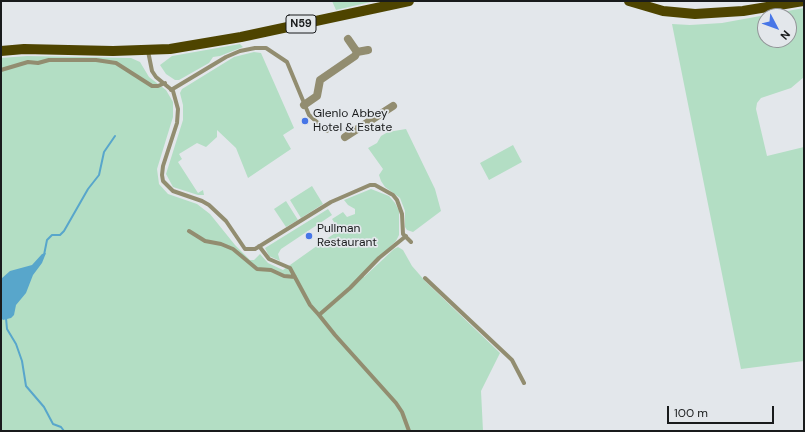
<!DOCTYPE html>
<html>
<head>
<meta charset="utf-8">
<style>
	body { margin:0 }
	#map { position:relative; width:805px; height:432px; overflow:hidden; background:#e3e7eb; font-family:"DM Sans",sans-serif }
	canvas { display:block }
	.frame { position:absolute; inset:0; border:2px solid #191b1c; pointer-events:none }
	.north { position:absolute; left:757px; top:8px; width:40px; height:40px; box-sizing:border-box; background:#e3e7eb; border:1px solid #929598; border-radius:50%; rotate:131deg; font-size:11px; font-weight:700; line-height:16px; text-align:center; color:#191b1c }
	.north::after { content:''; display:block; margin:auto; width:14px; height:18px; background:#4776e7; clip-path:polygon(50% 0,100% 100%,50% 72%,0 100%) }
	.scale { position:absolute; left:667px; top:406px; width:107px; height:18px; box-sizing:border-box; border:2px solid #191b1c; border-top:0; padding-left:5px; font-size:12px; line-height:14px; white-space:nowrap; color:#191b1c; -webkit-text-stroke:3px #e3e7eb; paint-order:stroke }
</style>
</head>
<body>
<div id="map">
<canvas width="805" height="432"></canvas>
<div class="frame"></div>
<div class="north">N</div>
<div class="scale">100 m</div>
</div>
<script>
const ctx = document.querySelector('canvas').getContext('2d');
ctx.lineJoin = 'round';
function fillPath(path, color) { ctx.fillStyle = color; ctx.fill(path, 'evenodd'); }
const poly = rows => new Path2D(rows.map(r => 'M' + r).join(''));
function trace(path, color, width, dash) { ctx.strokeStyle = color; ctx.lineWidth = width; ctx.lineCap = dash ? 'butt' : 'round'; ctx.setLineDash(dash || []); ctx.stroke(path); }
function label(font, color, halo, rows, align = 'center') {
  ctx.font = font + ' "DM Sans",sans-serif'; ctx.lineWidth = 3.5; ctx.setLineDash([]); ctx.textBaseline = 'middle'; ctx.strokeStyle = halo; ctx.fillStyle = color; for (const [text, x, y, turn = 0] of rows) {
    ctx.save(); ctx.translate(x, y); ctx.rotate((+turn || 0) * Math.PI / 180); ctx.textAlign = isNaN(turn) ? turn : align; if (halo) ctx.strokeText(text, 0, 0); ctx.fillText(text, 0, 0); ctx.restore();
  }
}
fillPath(poly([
	[332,1,375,1,336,10],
	[804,8,804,77,791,88,761,98,757,103,756,109,767,156,804,147,804,361,741,369,672,24,690,25,722,23],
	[765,16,789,16,789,40,765,40],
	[240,44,243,47,220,56,213,57,209,63,179,80,175,80,166,74,160,65,172,56],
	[254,52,261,53,294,128,283,135,291,149,248,178,236,148,217,130,217,137,206,147,197,143,179,154,182,159,178,162,198,193,203,190,204,195,198,195,173,187,166,174,183,120,183,105,180,93,182,89,234,57],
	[27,56,131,58,140,62,149,77,166,90,173,102,173,117,157,169,159,184,168,194,197,204,210,214,235,245,250,260,254,260,260,254,268,263,283,270,335,233,330,225,334,222,332,219,343,212,347,217,355,214,355,209,348,205,344,200,371,189,389,196,395,203,399,211,399,235,396,241,362,274,364,277,394,249,398,247,403,250,412,266,426,282,500,353,481,391,483,431,1,431,1,58],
	[406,129,435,189,441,211,413,232,407,230,405,227,405,211,400,198,385,187,381,181,379,175,383,169,368,148,377,143,381,136,388,132],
	[513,145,522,162,489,180,480,163],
	[312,186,323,204,301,218,290,200],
	[286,201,298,220,286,227,274,209],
	[328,209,332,215,281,249,278,254,280,261,269,256,265,248]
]), '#b3dec4');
fillPath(poly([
	[46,253,42,263,33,275,26,293,16,305,14,315,11,318,3,320,1,318,1,279,10,271,32,265,42,254]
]), '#58a6cb');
trace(poly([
	[44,255,47,240,52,235,60,235,64,231,88,189,99,175,104,152,115,136],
	[6,318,7,329,16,344,22,361,26,386,44,407,53,424,61,427,64,431]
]), '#58a6cb', 2);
trace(poly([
	[148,51,152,71,156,77,173,91,178,109,177,123,163,166,162,175,163,181,173,191,202,201,209,205,226,221,245,249,255,249,331,202,370,185,375,185,393,195,397,200,402,214,403,234,411,242],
	[1,70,28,62,38,63,49,60,96,60,116,63,152,86,158,86,165,83],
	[171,90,226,57,240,51,255,48,266,48,287,62,309,115,327,131],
	[189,231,205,241,221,244,233,249,257,269,271,270,284,276,295,277],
	[406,236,379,258,350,288,319,315,335,335,396,403,402,412,409,431],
	[259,246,269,259,290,268,310,305,319,315],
	[425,278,512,360,524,383]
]), '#928d70', 4);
trace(poly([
	[357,52,368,50],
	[304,105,317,96,320,80,355,56,357,52,348,39],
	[345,137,393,106]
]), '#928d70', 8);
trace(poly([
	[629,1,663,11,695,14,743,11,803,1],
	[1,51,24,49,113,51,170,49,241,37,409,1]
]), '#4e4400', 10);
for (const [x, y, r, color] of [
	[305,121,4,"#4776e7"],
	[309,236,4,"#4776e7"]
]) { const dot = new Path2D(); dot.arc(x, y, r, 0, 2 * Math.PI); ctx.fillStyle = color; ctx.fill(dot); trace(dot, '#e3e7eb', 1.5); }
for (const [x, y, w] of [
	[301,24,30]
]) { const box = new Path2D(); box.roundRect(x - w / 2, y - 9, w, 18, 3); ctx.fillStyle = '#e3e7eb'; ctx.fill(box); trace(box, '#191b1c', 1); }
label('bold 11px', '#191b1c', null, [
	["N59",301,24]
]);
label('12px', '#191b1c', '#e3e7eb', [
	["Glenlo Abbey",313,114],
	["Hotel & Estate",313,128],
	["Pullman",317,229],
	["Restaurant",317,243]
], 'left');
</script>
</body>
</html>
